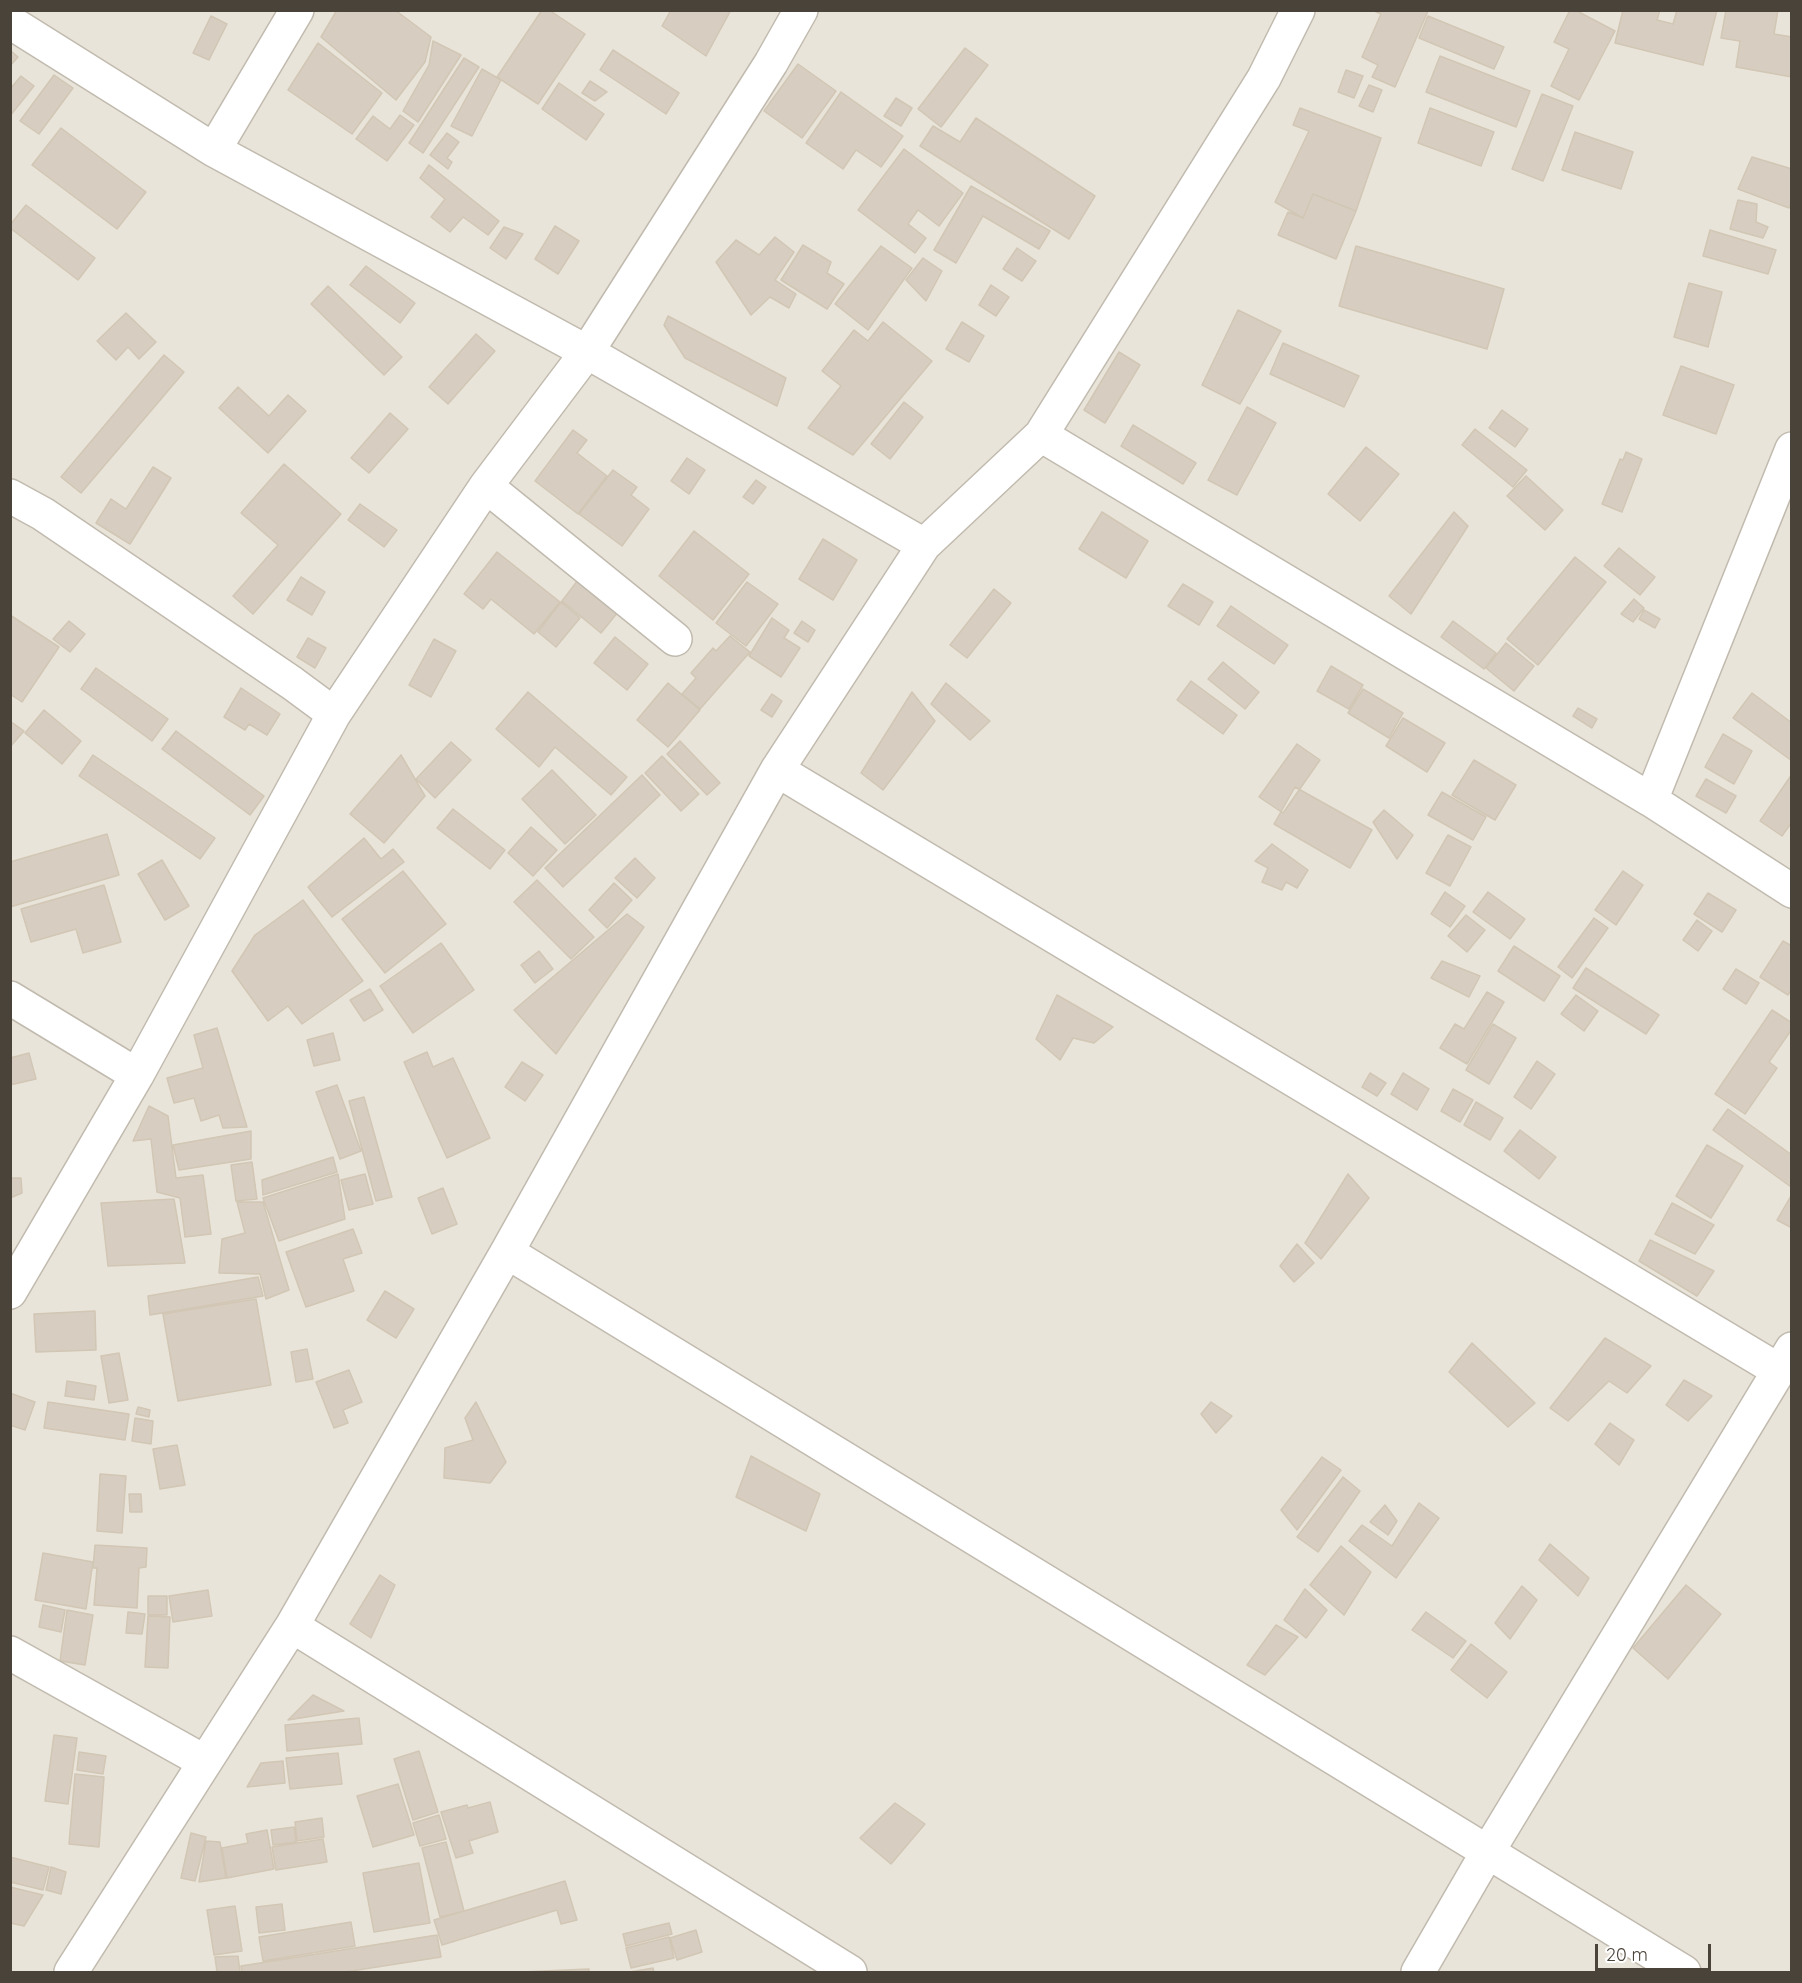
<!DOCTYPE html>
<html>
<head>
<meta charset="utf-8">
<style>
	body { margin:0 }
	#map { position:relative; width:1802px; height:1983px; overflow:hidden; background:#f5f2eb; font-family:Quicksand,sans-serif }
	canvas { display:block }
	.frame { position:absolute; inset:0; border:12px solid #4a4339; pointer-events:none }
	.scale { position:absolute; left:1595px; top:1944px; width:116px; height:27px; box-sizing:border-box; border:3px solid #4a4339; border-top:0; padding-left:8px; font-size:18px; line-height:21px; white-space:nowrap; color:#4a4339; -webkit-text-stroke:4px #fff; paint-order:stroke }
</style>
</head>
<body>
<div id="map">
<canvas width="1802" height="1983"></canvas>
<div class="frame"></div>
<div class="scale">20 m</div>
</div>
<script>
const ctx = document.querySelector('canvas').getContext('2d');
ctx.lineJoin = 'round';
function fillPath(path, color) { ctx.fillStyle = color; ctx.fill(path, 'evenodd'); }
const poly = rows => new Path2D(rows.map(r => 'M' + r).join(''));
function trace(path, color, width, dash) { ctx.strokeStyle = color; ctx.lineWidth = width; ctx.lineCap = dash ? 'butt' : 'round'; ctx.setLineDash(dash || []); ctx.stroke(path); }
fillPath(poly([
	[11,11,1791,11,1791,1972,11,1972]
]), '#e9e4da');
const building = poly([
	[337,10,395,10,431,37,425,62,396,100,321,37,337,10],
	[542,10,549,10,585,34,538,104,497,77,542,10],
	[671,10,731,10,706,56,662,26,671,10],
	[1372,10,1428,11,1395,87,1372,77,1378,65,1362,57,1381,14,1372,10],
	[1570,10,1575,10,1615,31,1579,100,1551,86,1569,49,1554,42,1570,10],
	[1623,10,1660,10,1657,20,1673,24,1677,10,1717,10,1703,65,1615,43,1623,10],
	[1726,10,1778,10,1774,34,1792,37,1792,77,1736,67,1740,41,1721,38,1726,10],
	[211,16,227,24,209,60,193,53,211,16],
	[1428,16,1504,47,1494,69,1419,38,1428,16],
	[433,41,461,55,418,122,403,111,429,65,433,41],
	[318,43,382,93,352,134,288,90,318,43],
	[965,48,988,65,941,127,918,109,965,48],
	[10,50,18,57,10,66,10,50],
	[613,50,679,93,666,114,600,70,613,50],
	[1440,56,1530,91,1516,127,1426,92,1440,56],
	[464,58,479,67,423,153,409,143,464,58],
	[798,64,836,91,802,138,764,111,798,64],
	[482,69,501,80,472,136,451,126,482,69],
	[1346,70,1363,76,1354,98,1338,92,1346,70],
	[54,75,73,88,39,134,20,121,54,75],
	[21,76,34,86,10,116,10,89,21,76],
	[590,81,607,92,595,101,582,93,590,81],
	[559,83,604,114,586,140,542,109,559,83],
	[1369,85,1382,90,1373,112,1359,106,1369,85],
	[841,92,903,136,881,167,856,150,843,169,806,143,841,92],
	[1542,94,1573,106,1543,181,1512,169,1542,94],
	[896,98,912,108,901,126,884,116,896,98],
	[1300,108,1381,138,1356,211,1313,194,1303,218,1275,202,1309,131,1293,125,1300,108],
	[1430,108,1494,132,1481,166,1418,143,1430,108],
	[400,115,414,125,387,161,356,139,373,116,390,129,400,115],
	[976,118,1095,196,1069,239,920,146,933,126,960,142,976,118],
	[61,128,146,192,117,229,32,165,61,128],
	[1575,132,1633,152,1621,189,1562,170,1575,132],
	[447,133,459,142,447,158,452,162,448,169,430,155,447,133],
	[904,149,963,193,939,226,918,210,908,224,926,238,915,253,858,210,904,149],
	[1752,157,1792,169,1792,201,1789,208,1738,189,1752,157],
	[429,165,499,221,488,235,463,217,450,232,431,217,445,199,420,178,429,165],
	[971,186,1050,231,1039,249,983,216,956,263,934,250,971,186],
	[1313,194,1356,211,1336,259,1278,235,1288,212,1303,218,1313,194],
	[1738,200,1757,204,1756,222,1768,227,1763,238,1730,229,1738,200],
	[26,205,95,258,78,280,10,228,10,225,26,205],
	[555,226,579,241,558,274,535,259,555,226],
	[504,227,523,234,506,259,490,248,504,227],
	[1710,230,1776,250,1768,274,1703,256,1710,230],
	[775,237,794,252,775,280,796,294,789,308,770,297,751,315,716,262,736,240,759,255,775,237],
	[803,245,831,262,827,273,844,284,827,309,781,280,803,245],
	[881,246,912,268,868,330,835,304,881,246],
	[1356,246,1504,289,1487,349,1339,306,1356,246],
	[1017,248,1036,261,1022,281,1003,269,1017,248],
	[923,258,942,271,926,301,906,280,923,258],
	[366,266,415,303,400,323,350,285,366,266],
	[1689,283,1722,292,1708,347,1674,337,1689,283],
	[991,285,1009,297,996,316,979,305,991,285],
	[328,286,402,357,384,375,311,304,328,286],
	[1238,310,1281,331,1240,404,1202,385,1238,310],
	[126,313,156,342,139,359,128,347,116,360,97,341,126,313],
	[668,316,786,378,777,406,685,358,664,325,668,316],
	[883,322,932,361,853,455,808,428,841,386,822,371,854,330,868,341,883,322],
	[962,322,984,336,969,362,946,349,962,322],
	[476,334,495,351,448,404,429,387,476,334],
	[1283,343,1359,376,1344,407,1270,374,1283,343],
	[1119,352,1140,365,1105,423,1084,410,1119,352],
	[164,355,184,372,81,493,61,477,164,355],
	[1681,366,1734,385,1716,434,1663,415,1681,366],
	[238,387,269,416,288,395,306,411,268,453,219,408,238,387],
	[904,402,923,417,890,459,871,444,904,402],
	[1247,407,1276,423,1237,495,1208,480,1247,407],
	[1502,410,1528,429,1515,447,1489,428,1502,410],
	[390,413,408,429,369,473,351,458,390,413],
	[1133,425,1196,463,1183,484,1121,446,1133,425],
	[1475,429,1527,470,1513,487,1462,445,1475,429],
	[573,430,587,440,577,453,607,476,578,514,535,481,573,430],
	[1366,447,1399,474,1360,521,1328,494,1366,447],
	[1626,452,1642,459,1622,512,1602,504,1620,459,1623,460,1626,452],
	[687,458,705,470,689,494,671,481,687,458],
	[284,464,341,514,253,614,233,596,278,545,241,513,284,464],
	[153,467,171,478,130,544,96,523,111,499,126,509,153,467],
	[613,470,637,487,631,495,649,509,622,546,579,514,613,470],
	[1526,476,1563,510,1545,530,1507,496,1526,476],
	[756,480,766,487,753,504,743,497,756,480],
	[360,504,397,530,384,547,348,520,360,504],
	[1102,512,1148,541,1126,578,1079,549,1102,512],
	[1454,512,1468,526,1411,614,1389,596,1454,512],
	[694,531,749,574,713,620,659,576,694,531],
	[823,539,857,560,833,600,799,579,823,539],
	[1619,548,1655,577,1640,595,1604,566,1619,548],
	[497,552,560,602,534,634,491,599,483,609,464,594,497,552],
	[1575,557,1606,582,1538,665,1507,639,1575,557],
	[301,577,325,592,312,615,287,600,301,577],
	[578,580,618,612,601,633,562,601,578,580],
	[747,582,778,604,746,646,716,623,747,582],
	[1183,584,1213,602,1199,625,1168,606,1183,584],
	[994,589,1011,603,967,658,950,645,994,589],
	[1634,599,1644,608,1633,622,1621,614,1634,599],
	[561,602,580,618,556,647,538,632,561,602],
	[1231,606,1288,645,1274,664,1217,626,1231,606],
	[1644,610,1660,619,1655,628,1639,619,1644,610],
	[10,615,59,647,22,702,10,694,10,615],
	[772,618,789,630,784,638,800,648,781,677,749,656,772,618],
	[69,621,85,634,70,652,53,639,69,621],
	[802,621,815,630,808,642,794,633,802,621],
	[1453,621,1496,653,1484,669,1441,637,1453,621],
	[730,636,750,652,700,709,682,694,696,678,691,673,713,648,716,651,730,636],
	[615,637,648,664,627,690,594,663,615,637],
	[308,638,326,648,315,668,297,657,308,638],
	[434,639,456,651,431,697,409,685,434,639],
	[1506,643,1534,666,1514,691,1486,668,1506,643],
	[1223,662,1259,692,1245,709,1208,679,1223,662],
	[1331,666,1363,685,1349,709,1317,691,1331,666],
	[96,668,168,719,152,741,81,689,96,668],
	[1191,681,1237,715,1223,734,1177,700,1191,681],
	[668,683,700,710,668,747,637,720,668,683],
	[946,683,990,721,970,740,931,704,946,683],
	[241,688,280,714,267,735,249,724,245,730,224,717,241,688],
	[1363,689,1403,713,1389,738,1348,713,1363,689],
	[528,692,627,777,611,795,555,747,539,767,496,729,528,692],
	[912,692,935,721,883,790,861,773,912,692],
	[1752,693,1792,723,1792,761,1733,718,1752,693],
	[772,694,782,701,772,717,761,710,772,694],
	[1578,708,1597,719,1592,728,1573,716,1578,708],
	[44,710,81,741,62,764,25,733,44,710],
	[1403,718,1445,743,1427,772,1386,746,1403,718],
	[10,721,24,731,10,747,10,721],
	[176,731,264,796,250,815,162,749,176,731],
	[1723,734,1752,751,1734,784,1705,767,1723,734],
	[680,741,720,783,707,795,667,754,680,741],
	[451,742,471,760,435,798,416,779,451,742],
	[1297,744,1320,760,1283,813,1259,797,1297,744],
	[93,755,215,838,200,859,79,776,93,755],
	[401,755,425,796,384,843,350,814,401,755],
	[662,756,699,794,681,811,645,773,662,756],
	[1474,760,1516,785,1495,820,1452,795,1474,760],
	[552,770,596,815,565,844,522,799,552,770],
	[1792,774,1792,822,1782,836,1760,821,1792,774],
	[642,775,660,795,563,887,545,868,642,775],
	[1706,779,1736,796,1726,813,1696,796,1706,779],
	[1295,787,1372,830,1350,868,1274,824,1295,787],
	[1442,792,1486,817,1473,840,1428,815,1442,792],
	[453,809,505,850,490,869,437,828,453,809],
	[1384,810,1413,835,1397,859,1373,822,1384,810],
	[531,827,557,850,533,876,508,853,531,827],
	[107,834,119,875,10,907,10,862,107,834],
	[1448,835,1471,847,1450,886,1426,873,1448,835],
	[364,838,381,859,393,849,404,862,332,917,308,887,364,838],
	[1272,844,1308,870,1297,888,1286,882,1282,890,1262,882,1268,868,1255,861,1272,844],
	[635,858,655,878,637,898,615,878,635,858],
	[162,860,189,906,165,920,138,874,162,860],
	[403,871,446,924,385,973,342,919,403,871],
	[1623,871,1643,885,1616,925,1595,910,1623,871],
	[537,880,594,937,571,959,514,902,537,880],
	[614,883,632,900,607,928,589,910,614,883],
	[104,885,121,942,83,953,76,929,31,942,21,909,104,885],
	[1445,892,1465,906,1450,927,1431,914,1445,892],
	[1488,892,1525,919,1510,939,1473,912,1488,892],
	[1708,893,1736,910,1722,932,1694,914,1708,893],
	[303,900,363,981,302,1024,288,1006,268,1021,232,971,255,935,303,900],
	[627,914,644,927,556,1054,514,1010,627,914],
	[1466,915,1485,930,1467,952,1448,936,1466,915],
	[1594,918,1608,928,1572,978,1558,967,1594,918],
	[1697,920,1712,931,1698,951,1683,940,1697,920],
	[1783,941,1792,946,1792,989,1788,995,1760,977,1783,941],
	[441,943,474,990,413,1033,380,986,441,943],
	[1514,946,1560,976,1544,1001,1498,971,1514,946],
	[539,951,553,969,535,983,521,965,539,951],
	[1442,961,1480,976,1469,997,1431,978,1442,961],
	[1586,968,1659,1015,1646,1034,1573,988,1586,968],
	[1736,969,1759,983,1746,1004,1723,989,1736,969],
	[370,989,383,1010,364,1021,350,1000,370,989],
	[1487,992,1504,1002,1467,1064,1440,1048,1455,1024,1464,1029,1487,992],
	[1057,995,1113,1027,1094,1043,1073,1038,1060,1060,1036,1039,1057,995],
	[1576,995,1598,1011,1584,1031,1561,1014,1576,995],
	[1772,1010,1792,1023,1792,1029,1769,1062,1777,1068,1745,1114,1715,1094,1772,1010],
	[1493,1024,1516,1038,1489,1084,1466,1070,1493,1024],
	[217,1028,247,1127,223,1128,219,1115,201,1121,194,1098,174,1103,167,1078,203,1068,194,1035,217,1028],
	[333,1033,340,1060,314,1066,307,1040,333,1033],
	[427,1052,433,1067,453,1058,490,1138,447,1158,404,1062,427,1052],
	[29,1053,36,1079,10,1085,10,1058,29,1053],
	[1537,1061,1555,1074,1531,1109,1514,1097,1537,1061],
	[522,1062,543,1075,525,1101,505,1087,522,1062],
	[1370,1073,1386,1083,1377,1096,1362,1087,1370,1073],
	[1403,1073,1429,1089,1417,1110,1391,1094,1403,1073],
	[337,1085,361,1151,340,1159,316,1092,337,1085],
	[1453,1089,1473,1100,1460,1122,1441,1111,1453,1089],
	[364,1097,392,1197,376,1201,349,1101,364,1097],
	[1476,1102,1503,1118,1490,1140,1464,1125,1476,1102],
	[149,1106,168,1116,176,1178,203,1175,211,1234,185,1237,180,1198,157,1192,151,1139,133,1141,149,1106],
	[1728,1109,1792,1155,1791,1187,1713,1130,1728,1109],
	[1520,1130,1556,1157,1539,1179,1504,1151,1520,1130],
	[251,1131,251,1159,179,1170,173,1145,251,1131],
	[1707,1145,1743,1166,1711,1218,1676,1196,1707,1145],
	[333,1157,337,1172,263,1195,262,1180,333,1157],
	[252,1162,257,1199,236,1201,231,1165,252,1162],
	[338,1174,345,1219,279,1241,263,1198,338,1174],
	[365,1174,373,1204,349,1210,341,1180,365,1174],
	[1348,1174,1369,1198,1321,1259,1305,1243,1348,1174],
	[10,1178,21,1178,22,1193,10,1198,10,1178],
	[443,1188,457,1224,432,1234,418,1198,443,1188],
	[1792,1194,1792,1228,1777,1220,1792,1194],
	[174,1199,185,1263,108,1266,101,1203,174,1199],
	[237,1202,263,1202,289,1290,266,1299,260,1274,219,1273,222,1239,245,1233,237,1202],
	[1672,1203,1714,1225,1695,1254,1655,1234,1672,1203],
	[353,1229,362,1253,343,1259,354,1291,306,1307,286,1252,353,1229],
	[1650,1240,1714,1271,1697,1296,1639,1261,1650,1240],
	[1297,1244,1314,1263,1294,1282,1280,1266,1297,1244],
	[258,1277,263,1296,150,1315,148,1296,258,1277],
	[385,1291,414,1309,396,1338,367,1320,385,1291],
	[256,1299,271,1385,178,1401,163,1314,256,1299],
	[95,1311,96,1350,36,1352,34,1314,95,1311],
	[1605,1338,1651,1366,1627,1393,1609,1381,1568,1421,1550,1408,1605,1338],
	[1472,1343,1535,1403,1508,1427,1449,1372,1472,1343],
	[307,1349,313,1379,296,1382,291,1352,307,1349],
	[119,1353,128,1400,109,1403,101,1356,119,1353],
	[349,1370,362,1402,343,1410,348,1423,334,1428,316,1382,349,1370],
	[1684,1380,1712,1396,1688,1421,1666,1405,1684,1380],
	[67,1381,96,1386,94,1400,65,1396,67,1381],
	[10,1393,35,1402,25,1430,10,1425,10,1393],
	[48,1402,129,1414,125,1440,44,1428,48,1402],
	[476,1402,506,1462,490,1483,444,1478,445,1448,473,1440,465,1418,476,1402],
	[1211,1402,1232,1416,1216,1433,1201,1414,1211,1402],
	[138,1407,150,1410,149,1417,136,1414,138,1407],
	[135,1418,153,1421,151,1444,132,1441,135,1418],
	[1610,1423,1634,1440,1619,1465,1595,1444,1610,1423],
	[177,1445,185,1485,160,1489,153,1449,177,1445],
	[751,1456,820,1494,806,1531,736,1497,751,1456],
	[1322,1457,1341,1470,1297,1530,1281,1510,1322,1457],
	[100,1474,126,1476,122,1533,97,1531,100,1474],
	[1343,1477,1360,1491,1318,1552,1297,1537,1343,1477],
	[129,1494,141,1494,142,1512,130,1512,129,1494],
	[1419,1503,1439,1518,1396,1578,1349,1541,1362,1525,1392,1546,1419,1503],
	[1385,1505,1397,1521,1388,1535,1370,1522,1385,1505],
	[1550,1544,1589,1578,1578,1596,1539,1560,1550,1544],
	[95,1545,147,1548,146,1567,139,1568,137,1608,94,1605,97,1568,93,1568,95,1545],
	[1341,1546,1371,1572,1344,1615,1310,1585,1341,1546],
	[43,1553,93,1562,86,1609,35,1600,43,1553],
	[380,1575,395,1585,371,1638,350,1624,380,1575],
	[1686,1585,1721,1614,1668,1679,1633,1648,1686,1585],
	[1522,1586,1537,1600,1510,1639,1495,1623,1522,1586],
	[1305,1589,1327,1610,1306,1638,1284,1620,1305,1589],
	[208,1590,212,1616,173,1622,169,1596,208,1590],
	[148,1596,167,1596,167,1615,148,1615,148,1596],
	[43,1605,65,1610,61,1632,39,1627,43,1605],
	[67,1610,93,1615,85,1665,60,1661,67,1610],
	[128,1612,145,1614,142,1634,126,1633,128,1612],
	[1426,1612,1466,1641,1453,1658,1412,1630,1426,1612],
	[148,1616,170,1617,168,1668,145,1667,148,1616],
	[1276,1625,1298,1637,1265,1675,1247,1665,1276,1625],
	[1471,1644,1507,1672,1487,1698,1451,1670,1471,1644],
	[313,1695,344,1711,288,1720,313,1695],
	[359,1718,362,1744,287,1751,285,1725,359,1718],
	[54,1735,77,1738,68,1804,45,1801,54,1735],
	[419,1751,438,1812,413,1820,394,1759,419,1751],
	[79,1752,106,1756,103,1774,77,1770,79,1752],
	[338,1753,342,1784,290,1789,286,1758,338,1753],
	[283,1761,285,1783,247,1787,261,1763,283,1761],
	[75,1774,104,1777,99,1847,69,1844,75,1774],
	[398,1784,414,1835,373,1847,357,1796,398,1784],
	[490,1802,498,1832,469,1841,473,1853,456,1858,441,1812,467,1805,468,1808,490,1802],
	[895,1803,925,1824,891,1864,860,1838,895,1803],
	[439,1815,446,1839,420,1846,413,1823,439,1815],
	[322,1818,324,1837,297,1841,295,1822,322,1818],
	[294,1827,296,1842,273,1845,271,1830,294,1827],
	[267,1830,274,1869,227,1878,222,1848,248,1843,246,1834,267,1830],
	[191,1833,206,1837,195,1881,181,1878,191,1833],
	[323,1839,327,1862,276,1870,272,1847,323,1839],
	[206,1841,220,1842,226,1878,199,1882,206,1841],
	[446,1842,464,1911,440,1917,422,1848,446,1842],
	[10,1857,49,1867,43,1890,10,1882,10,1857],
	[419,1863,430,1923,374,1932,363,1873,419,1863],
	[51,1867,66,1872,61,1894,46,1890,51,1867],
	[565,1881,577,1920,561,1924,557,1910,442,1945,434,1920,565,1881],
	[10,1887,43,1895,24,1926,10,1923,10,1887],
	[282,1904,285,1930,259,1933,256,1907,282,1904],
	[235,1906,242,1951,214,1955,207,1910,235,1906],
	[351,1922,355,1946,263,1961,259,1937,351,1922],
	[669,1923,672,1934,626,1946,623,1934,669,1923],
	[696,1930,702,1952,677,1960,670,1938,696,1930],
	[437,1935,441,1957,345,1972,242,1972,241,1966,437,1935],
	[669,1937,674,1958,631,1968,626,1948,669,1937],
	[238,1956,240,1972,217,1972,215,1957,238,1956],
	[653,1968,654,1972,630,1972,653,1968],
	[589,1969,589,1972,521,1972,589,1969]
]);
fillPath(building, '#d7cec1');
trace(building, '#d2c6b4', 1.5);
const street = poly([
	[10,22,214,150,587,352,924,545],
	[214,150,297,10],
	[1041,435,1651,800,1792,891],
	[486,486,675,639],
	[10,496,43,514,292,683,334,714],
	[777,770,1778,1370],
	[1651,800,1792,449],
	[10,998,137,1075],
	[507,1252,1684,1972],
	[10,1292,137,1075,334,714,486,486,587,352,771,63,801,10],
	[292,1626,850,1972],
	[10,1653,205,1762],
	[71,1972,292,1626,507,1252,777,770,924,545,1041,435,1264,78,1298,10],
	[1418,1972,1487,1853,1792,1349]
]);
trace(street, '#c1baae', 36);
trace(street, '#fff', 33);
</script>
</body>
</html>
